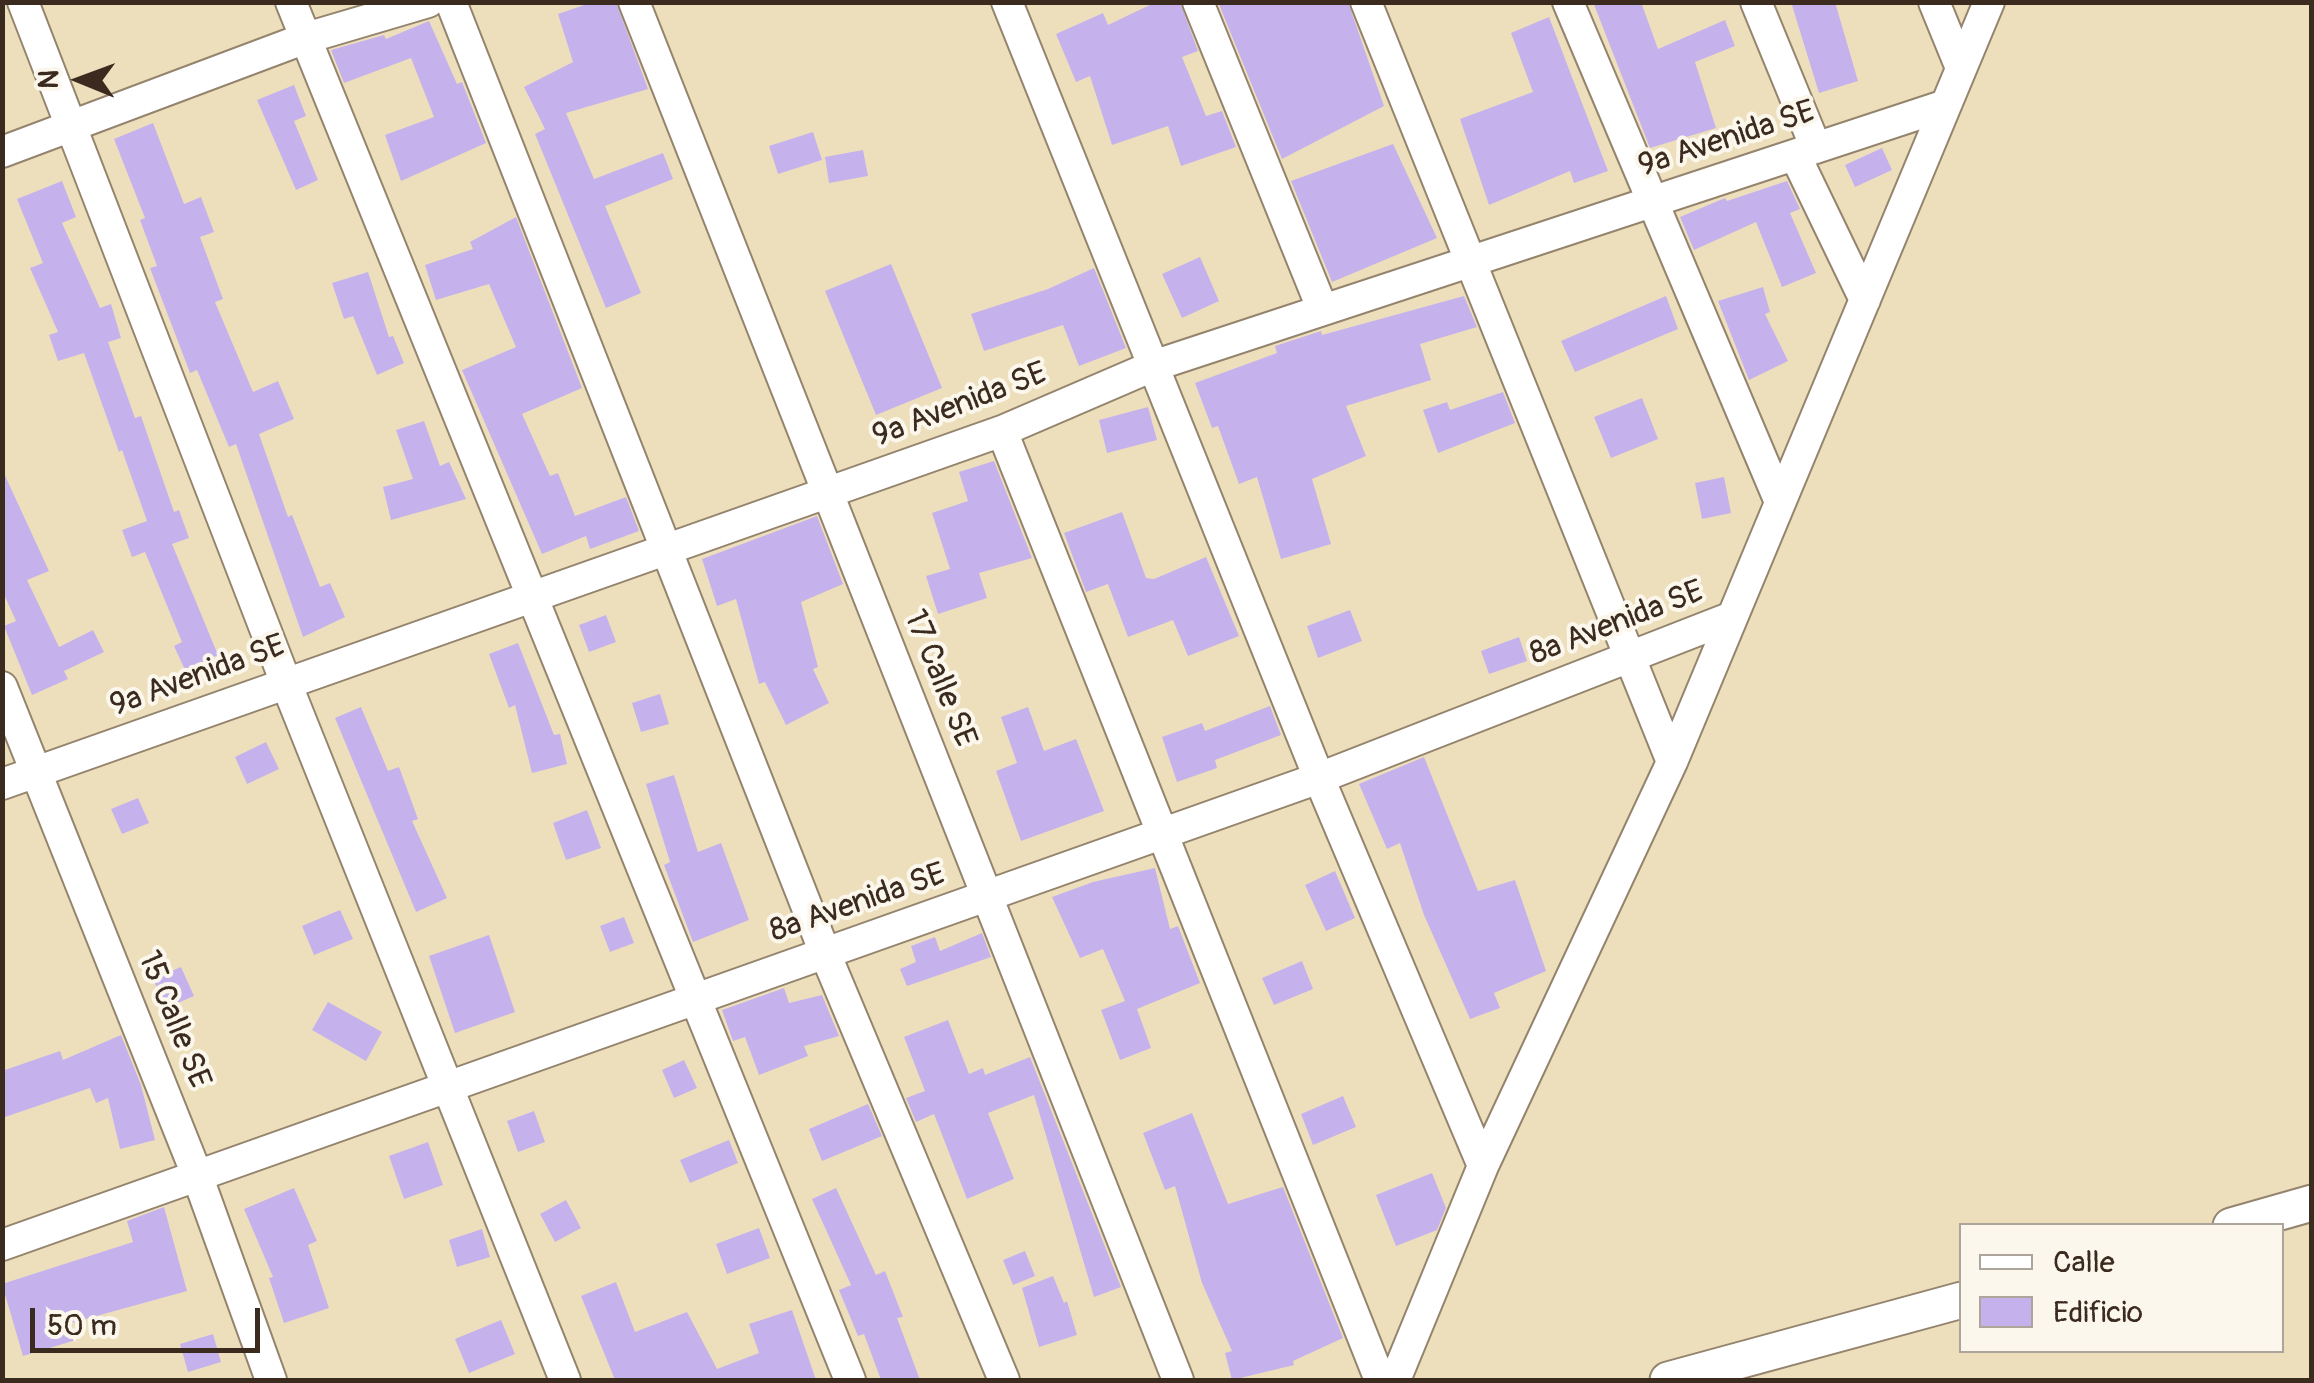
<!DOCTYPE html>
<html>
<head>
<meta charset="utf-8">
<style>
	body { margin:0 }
	#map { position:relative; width:2314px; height:1383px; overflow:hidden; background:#eedfbc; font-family:Pangolin,sans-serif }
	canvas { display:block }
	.frame { position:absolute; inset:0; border:5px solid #3b2a1e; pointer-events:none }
	.legend { position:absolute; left:1959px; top:1223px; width:325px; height:130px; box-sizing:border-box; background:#fbf7ec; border:2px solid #aea59a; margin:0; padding:12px 18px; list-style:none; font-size:30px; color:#3b2a1e }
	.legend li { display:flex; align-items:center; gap:20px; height:50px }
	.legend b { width:50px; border:2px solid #aea59a }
	.north { position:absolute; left:30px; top:30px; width:100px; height:100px; -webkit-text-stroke:8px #fbf7ec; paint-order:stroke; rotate:271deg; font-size:28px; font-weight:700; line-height:40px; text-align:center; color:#3b2a1e }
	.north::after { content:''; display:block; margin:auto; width:35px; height:45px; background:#3b2a1e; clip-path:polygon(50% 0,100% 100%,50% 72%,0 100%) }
	.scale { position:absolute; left:30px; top:1308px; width:230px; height:45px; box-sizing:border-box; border:5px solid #3b2a1e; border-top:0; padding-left:12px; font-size:30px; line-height:35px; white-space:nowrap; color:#3b2a1e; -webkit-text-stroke:8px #fbf7ec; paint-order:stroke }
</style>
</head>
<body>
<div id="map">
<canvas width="2314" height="1383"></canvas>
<div class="frame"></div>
<ul class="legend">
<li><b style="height:12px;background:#fff"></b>Calle</li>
<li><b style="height:28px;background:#c5b2ed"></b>Edificio</li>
</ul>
<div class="north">N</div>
<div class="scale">50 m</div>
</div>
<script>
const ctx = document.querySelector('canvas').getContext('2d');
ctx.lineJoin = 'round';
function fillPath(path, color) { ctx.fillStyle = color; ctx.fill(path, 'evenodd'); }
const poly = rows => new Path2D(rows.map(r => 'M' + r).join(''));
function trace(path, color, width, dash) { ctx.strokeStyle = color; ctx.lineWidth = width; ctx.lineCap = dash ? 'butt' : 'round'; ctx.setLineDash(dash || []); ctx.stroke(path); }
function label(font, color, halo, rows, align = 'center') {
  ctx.font = font + ' Pangolin,sans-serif'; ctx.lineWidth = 8; ctx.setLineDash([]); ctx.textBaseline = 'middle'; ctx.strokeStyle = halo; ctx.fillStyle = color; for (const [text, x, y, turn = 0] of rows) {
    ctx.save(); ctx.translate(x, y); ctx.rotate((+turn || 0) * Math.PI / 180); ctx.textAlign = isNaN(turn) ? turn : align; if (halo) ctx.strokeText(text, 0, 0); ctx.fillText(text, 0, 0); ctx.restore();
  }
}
fillPath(poly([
	[593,2,616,2,648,89,566,113,594,179,663,153,673,179,605,206,641,293,606,308,535,134,545,129,524,87,573,62,558,14],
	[1156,2,1180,2,1198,51,1182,57,1206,116,1222,111,1236,147,1181,166,1168,126,1112,145,1090,76,1076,82,1056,34,1103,13,1108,25],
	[1218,2,1348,2,1384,106,1282,159],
	[1593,2,1641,2,1658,49,1725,20,1735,46,1695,62,1716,128,1650,148],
	[1791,2,1835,2,1858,81,1819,93],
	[1549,17,1608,171,1574,183,1570,171,1489,205,1460,119,1533,92,1511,33],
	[429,21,457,84,462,82,486,143,401,181,385,135,434,117,411,58,344,83,331,50,384,35,386,39],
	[294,85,306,116,294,121,318,180,296,190,257,100],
	[153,123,184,204,201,197,214,232,200,237,223,299,215,302,253,392,278,381,294,419,259,434,288,517,292,515,320,587,330,583,345,617,303,637,236,444,229,447,197,370,190,373,150,268,157,266,140,220,145,218,114,139],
	[813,132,822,160,778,174,769,146],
	[1393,144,1437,238,1332,282,1291,181],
	[1882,148,1892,170,1855,187,1845,165],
	[863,150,868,176,829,183,825,157],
	[62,181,76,217,62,223,100,308,111,304,121,338,108,342,135,418,141,416,174,512,179,510,189,538,172,544,218,655,185,670,174,646,182,642,145,552,132,557,122,530,147,521,122,450,119,452,84,353,58,361,49,335,58,332,30,268,43,263,17,199],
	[1787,181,1800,209,1790,213,1816,273,1782,287,1756,222,1694,250,1680,217,1725,198,1727,201],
	[516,217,582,388,522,414,550,476,558,473,575,516,626,497,639,531,590,549,586,536,542,554,462,370,516,347,489,284,436,300,425,265,473,249,470,242],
	[1200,257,1219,301,1182,318,1162,274],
	[891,264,942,388,876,415,825,291],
	[1094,268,1126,348,1079,366,1063,325,984,351,971,314,1048,289],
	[368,272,389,337,393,336,404,363,377,375,353,316,344,319,332,283],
	[1763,287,1770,312,1765,314,1788,361,1749,380,1718,301],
	[1464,296,1477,327,1420,344,1431,380,1346,406,1366,456,1312,479,1331,544,1281,559,1257,477,1239,484,1218,426,1212,428,1195,383,1277,353,1275,346,1321,331,1322,335],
	[1666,296,1678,329,1575,372,1561,341],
	[1503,392,1515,423,1438,453,1423,410,1447,402,1450,410],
	[1642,398,1658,439,1611,458,1594,417],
	[1148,407,1157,440,1107,453,1099,420],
	[424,421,440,466,449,462,466,499,391,520,383,487,413,479,396,430],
	[994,461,1032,558,979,573,987,598,938,614,926,576,950,569,932,513,968,501,959,472],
	[2,469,49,571,27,580,59,647,93,630,104,652,64,671,68,679,32,695,4,626,16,621,2,590],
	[1724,477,1731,513,1702,519,1695,483],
	[1122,512,1146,578,1154,579,1206,557,1239,636,1188,656,1173,620,1128,637,1108,584,1086,592,1064,533],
	[817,516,843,584,801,602,818,667,813,669,829,703,786,725,765,682,759,684,736,599,717,606,702,559],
	[1350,610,1362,641,1318,658,1307,626],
	[606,615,616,642,589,652,579,625],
	[1519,637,1527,661,1489,674,1481,651],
	[518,643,554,735,560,734,567,764,532,773,515,705,509,708,489,654],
	[660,694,669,724,641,732,632,703],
	[1270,706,1281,735,1215,760,1217,768,1177,782,1162,737,1202,723,1205,731],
	[361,707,388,771,399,767,418,819,412,821,447,898,416,912,335,718],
	[1028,707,1044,751,1076,739,1104,811,1021,841,996,771,1017,763,1001,717],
	[266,742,279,769,247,784,235,757],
	[1424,757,1478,891,1515,880,1546,971,1494,993,1500,1008,1470,1019,1424,915,1400,843,1387,849,1359,784],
	[674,775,698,852,721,843,749,920,693,942,664,865,670,862,646,784],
	[138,798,149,823,122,834,111,809],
	[587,810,601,848,566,860,553,823],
	[1155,868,1170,929,1178,926,1200,983,1137,1009,1151,1048,1120,1060,1101,1010,1125,1001,1103,949,1080,958,1052,897,1093,882],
	[1335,871,1355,918,1326,931,1305,885],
	[340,910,353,939,314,955,302,926],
	[624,917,634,943,610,952,600,926],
	[982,933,991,957,907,986,900,969,916,962,911,946,935,937,940,951],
	[489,935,515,1012,455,1033,429,956],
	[1302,961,1313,989,1274,1005,1262,978],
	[181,967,194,996,166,1008,153,979],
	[784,988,789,1003,822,995,839,1036,804,1046,808,1056,759,1075,745,1037,733,1041,722,1010],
	[328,1002,382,1032,366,1061,312,1030],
	[948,1020,969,1074,983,1068,985,1075,1030,1057,1121,1287,1094,1297,1034,1095,988,1113,1014,1179,967,1199,934,1114,916,1122,906,1098,925,1091,904,1037],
	[121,1035,141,1085,155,1140,120,1149,108,1098,96,1103,90,1088,2,1118,2,1071,60,1051,63,1060],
	[684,1060,697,1088,674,1098,662,1070],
	[1343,1096,1356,1127,1313,1145,1301,1114],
	[868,1104,882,1136,822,1161,809,1129],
	[534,1111,545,1142,518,1152,507,1121],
	[1192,1113,1228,1204,1283,1187,1343,1338,1293,1361,1294,1365,1232,1380,1225,1353,1232,1351,1202,1283,1175,1186,1165,1190,1143,1133],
	[729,1140,738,1163,690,1183,680,1160],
	[428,1142,443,1185,404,1199,389,1156],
	[1432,1173,1446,1208,1437,1230,1396,1246,1376,1195],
	[294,1188,317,1241,308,1245,329,1308,284,1323,269,1278,273,1277,244,1209],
	[836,1188,876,1275,885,1271,903,1317,897,1318,920,1380,881,1380,864,1334,858,1336,839,1290,851,1285,812,1199],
	[566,1200,581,1228,555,1242,540,1214],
	[164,1207,187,1291,71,1323,76,1340,23,1356,2,1284,133,1242,127,1221],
	[759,1228,770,1258,727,1274,716,1244],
	[482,1229,490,1257,457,1267,449,1240],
	[1025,1251,1035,1276,1013,1285,1003,1260],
	[1053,1276,1064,1303,1067,1301,1077,1335,1039,1347,1022,1288],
	[616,1282,635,1332,687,1312,717,1369,759,1353,749,1324,792,1310,816,1380,615,1380,581,1296],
	[501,1320,515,1354,469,1373,455,1339],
	[213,1334,221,1362,188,1372,180,1344]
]), '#c5b2ed');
const minor = poly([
	[23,2,286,683,565,1380],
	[291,2,850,1380],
	[451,2,825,953,1004,1380],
	[634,2,1178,1380],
	[1007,2,1319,778,1483,1166],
	[1198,2,1322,308],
	[1366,2,1672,762],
	[1568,2,1780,502],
	[1756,2,1816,148],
	[1934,2,1961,68],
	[2,152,306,38,428,2],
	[1795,155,1865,300],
	[1002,431,1380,1380],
	[2,687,197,1175,271,1380],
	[2,784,1002,431,1153,366,1946,105],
	[2,1245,1319,778,1732,617],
	[1395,1380,1483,1166,1672,762,1989,2]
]);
const tertiary = poly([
	[2231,1226,2312,1203],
	[1668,1380,1962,1300]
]);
trace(minor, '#94846d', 34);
trace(tertiary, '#94846d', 39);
trace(minor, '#fff', 30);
trace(tertiary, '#fff', 35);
label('32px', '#3b2a1e', '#fbf7ec', [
	["9a Avenida SE",1727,140,-18],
	["9a Avenida SE",960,406,-21],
	["8a Avenida SE",1617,624,-21],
	["9a Avenida SE",198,677,-20],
	["17 Calle SE",939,679,68],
	["8a Avenida SE",858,904,-19],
	["15 Calle SE",173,1020,68]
]);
</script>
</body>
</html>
